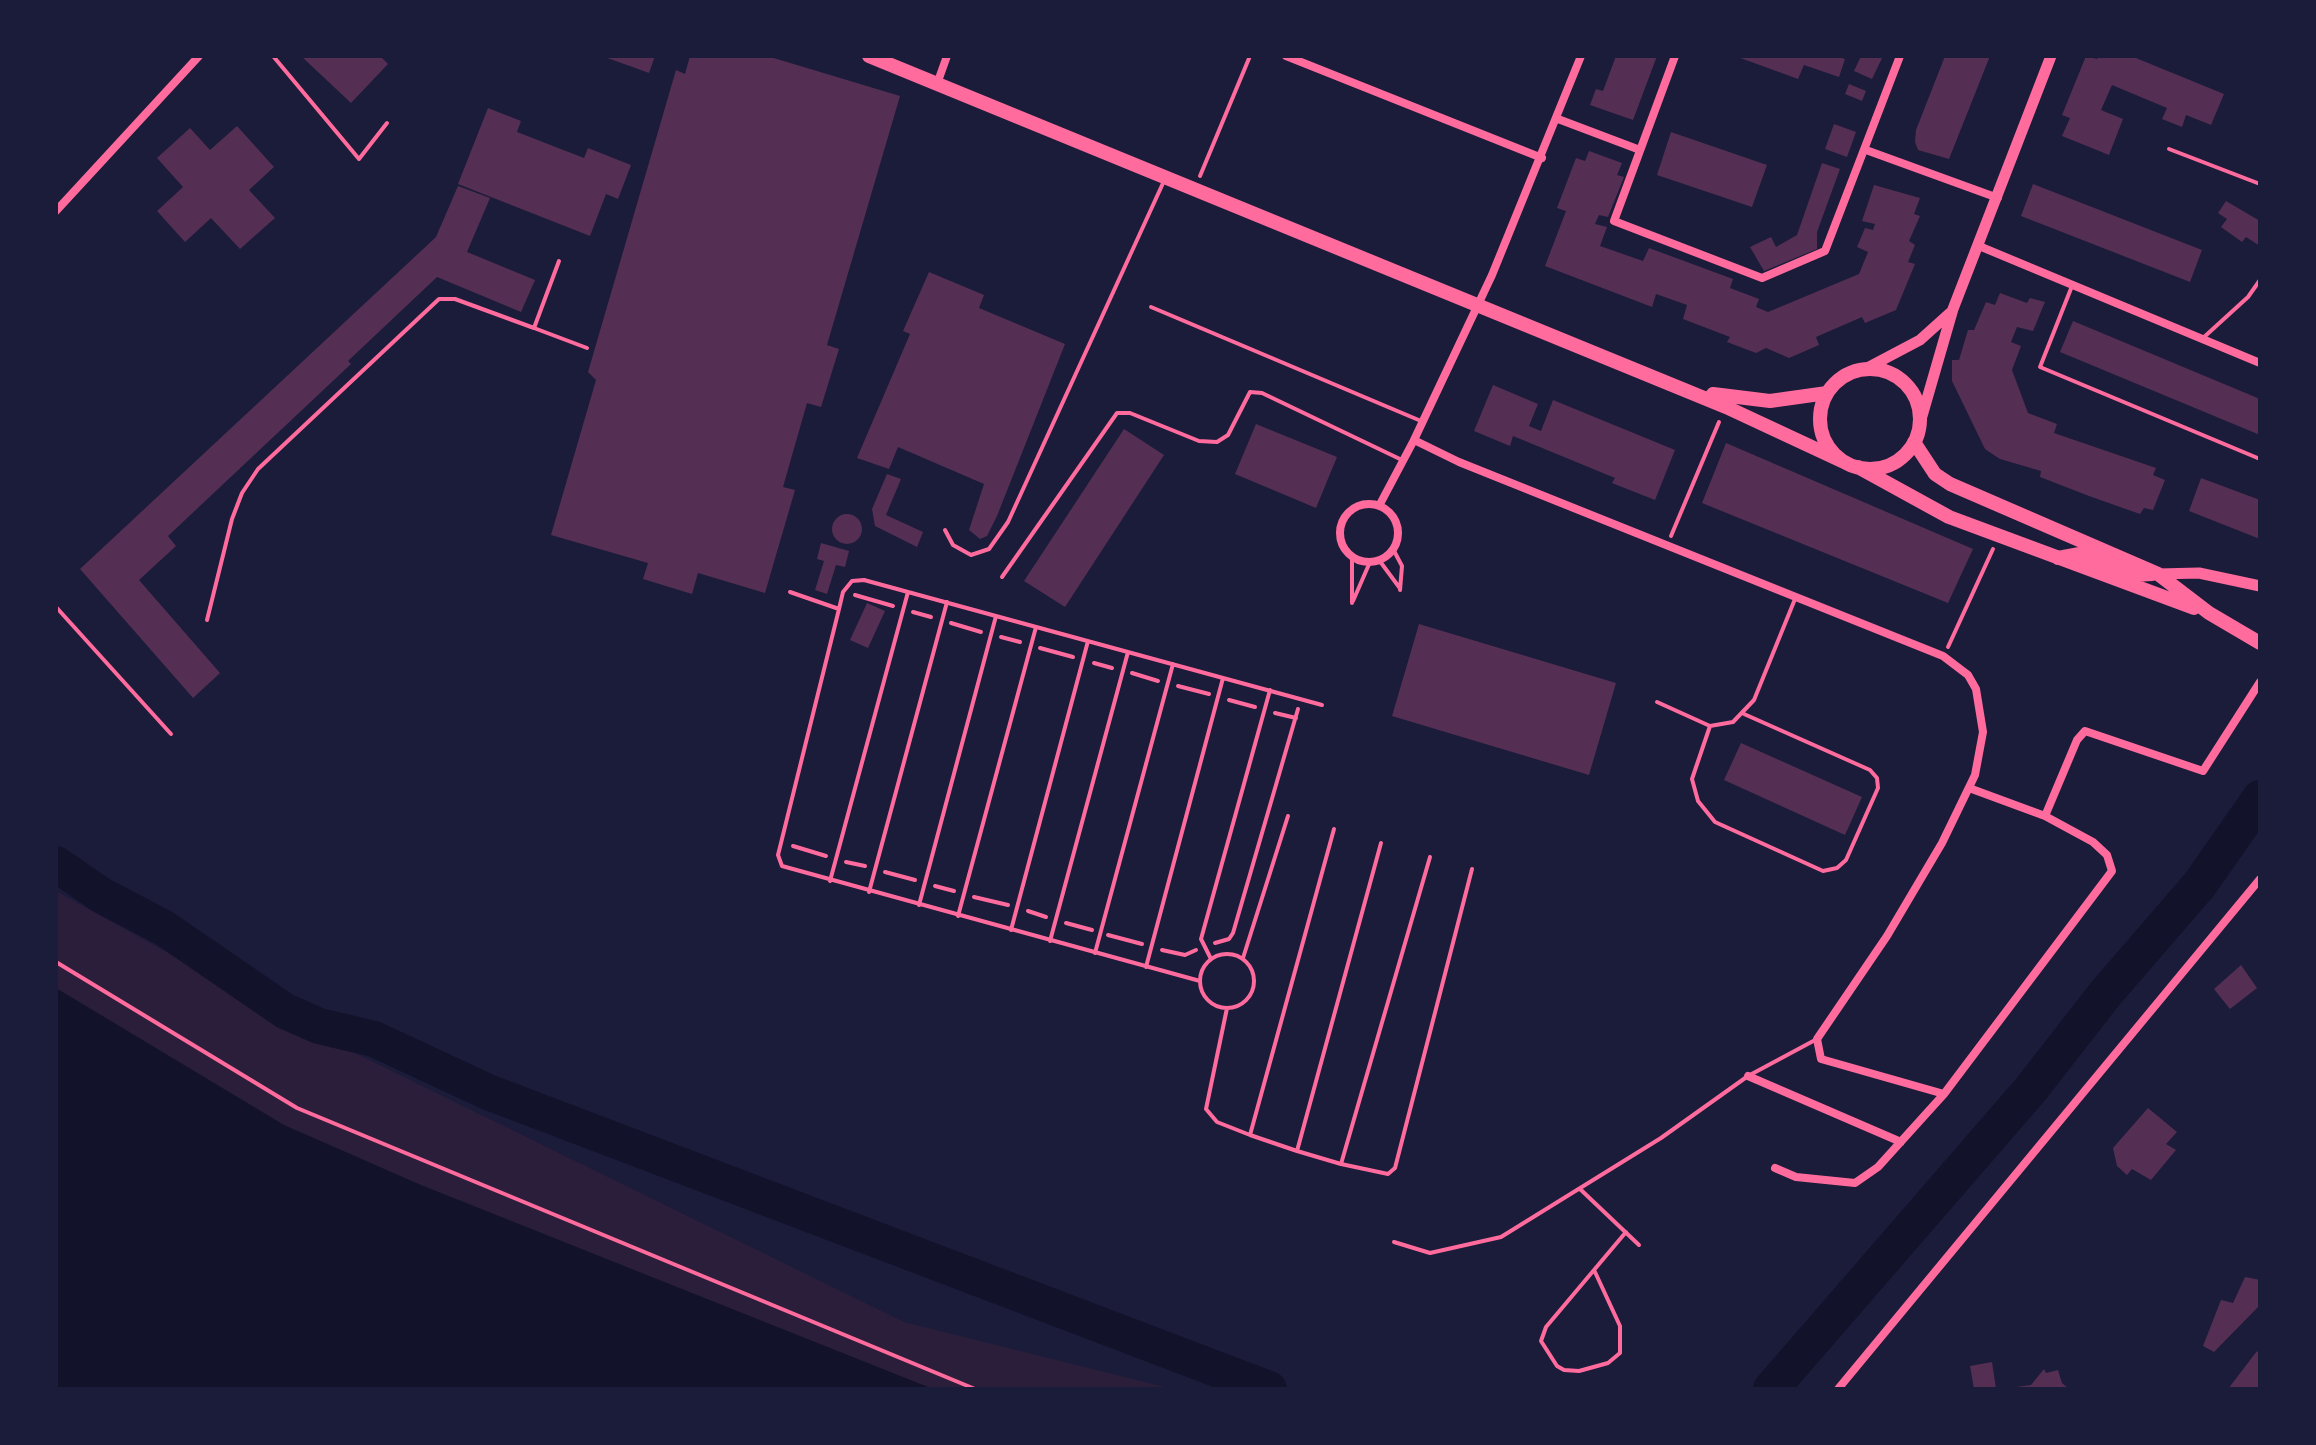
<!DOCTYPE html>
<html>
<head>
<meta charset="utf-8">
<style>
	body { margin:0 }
	#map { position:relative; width:2316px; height:1445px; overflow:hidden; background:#1b1b3a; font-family:Inter,sans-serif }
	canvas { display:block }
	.frame { position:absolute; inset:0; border:58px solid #1b1b3a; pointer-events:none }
</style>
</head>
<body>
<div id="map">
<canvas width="2316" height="1445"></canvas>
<div class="frame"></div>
</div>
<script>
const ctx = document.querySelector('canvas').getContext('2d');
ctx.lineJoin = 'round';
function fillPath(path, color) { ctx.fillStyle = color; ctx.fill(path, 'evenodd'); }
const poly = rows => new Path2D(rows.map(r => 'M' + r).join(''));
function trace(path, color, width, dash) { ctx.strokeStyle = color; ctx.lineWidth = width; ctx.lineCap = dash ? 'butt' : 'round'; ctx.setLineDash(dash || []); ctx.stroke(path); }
fillPath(poly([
	[56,891,308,1030,904,1322,1173,1389,56,1389]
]), '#2a1e3b');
fillPath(poly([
	[56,988,284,1125,421,1185,933,1389,56,1389]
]), '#12122b');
trace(poly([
	[56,864,101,895,164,928,285,1011,319,1026,374,1039,488,1092,1269,1389],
	[1771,1389,2031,1089,2105,994,2200,884,2260,798]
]), '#12122b', 36);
fillPath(poly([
	[301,56,380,56,388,64,351,103],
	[602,56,655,56,649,73],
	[690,56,767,56,900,96,827,345,839,349,821,407,807,403,783,487,795,490,765,593,698,573,692,594,643,579,648,563,551,535,596,380,588,372,676,70,685,74],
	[1616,56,1657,56,1633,120,1590,105,1596,89,1603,91],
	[1735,56,1836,56,1845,59,1839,77,1804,65,1798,79],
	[1861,56,1883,56,1872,79,1854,71],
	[1945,56,1990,56,1949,159,1918,150,1915,142,1916,130],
	[2086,56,2097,59,2098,56,2131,56,2224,94,2211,125,2186,115,2182,127,2162,119,2167,108,2112,85,2101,110,2123,119,2109,155,2062,136,2070,118,2062,115],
	[1849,84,1866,91,1862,101,1845,94],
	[488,108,521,121,517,132,584,158,588,148,631,165,618,199,606,194,590,236,458,184],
	[1834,124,1856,132,1847,157,1825,149],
	[237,126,274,167,249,190,275,218,240,249,211,218,185,242,157,211,183,187,157,158,190,128,210,150],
	[1671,132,1767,165,1752,207,1657,175],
	[1589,151,1622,163,1617,175,1624,177,1608,217,1599,215,1595,224,1607,227,1600,246,1643,261,1649,248,1733,279,1730,288,1759,299,1756,307,1768,312,1859,274,1868,252,1857,247,1865,228,1873,230,1875,224,1862,221,1874,185,1920,198,1914,214,1920,216,1909,241,1915,245,1908,262,1915,264,1896,310,1865,323,1862,317,1816,337,1819,345,1789,358,1766,348,1756,353,1727,342,1730,337,1683,319,1687,305,1656,294,1652,307,1545,266,1566,211,1557,208,1576,158,1585,161],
	[1822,163,1840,169,1817,232,1817,249,1764,271,1750,247,1771,237,1776,247,1797,235],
	[2033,184,2202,250,2190,282,2021,216],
	[458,186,490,198,467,252,535,280,521,312,437,277,348,361,351,364,168,536,176,546,139,580,220,673,193,698,80,569,436,237],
	[2226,201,2260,221,2260,246,2246,237,2242,242,2221,227,2227,219,2218,213],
	[929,272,984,295,979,308,1065,344,997,516,987,536,980,539,969,530,984,484,898,447,889,469,857,458,910,334,903,331],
	[2000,293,2027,303,2030,298,2045,302,2033,331,2017,327,2011,342,2021,346,2012,370,2028,413,2057,424,2054,433,2156,468,2153,475,2165,480,2153,510,2144,508,2140,514,2089,496,2040,477,2041,471,2000,459,1985,449,1952,381,1952,360,1959,360,1968,330,1974,330,1986,302,1995,305],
	[2073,321,2260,399,2260,435,2060,352],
	[1493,385,1538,404,1529,426,1541,431,1553,400,1675,450,1655,500,1612,483,1615,478,1513,436,1510,446,1474,431],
	[1256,424,1337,457,1316,508,1235,474],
	[1124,429,1164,455,1065,607,1024,581],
	[1726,443,1973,549,1948,603,1702,503],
	[887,474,901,479,886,515,923,532,917,547,875,526,872,509],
	[2201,478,2260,500,2260,539,2189,511],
	'832 529a15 15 0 1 1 30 0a15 15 0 1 1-30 0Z',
	[821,543,849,551,845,567,836,565,827,594,815,590,824,561,817,559],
	[867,603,885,611,868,648,850,640],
	[1419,624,1616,683,1589,775,1392,716],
	[1741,743,1862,797,1845,835,1724,780],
	[2241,965,2257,988,2230,1009,2214,989],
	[2148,1108,2177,1132,2166,1144,2176,1150,2151,1180,2132,1169,2127,1175,2117,1166,2113,1148],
	[2245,1277,2260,1280,2260,1305,2214,1352,2203,1346,2221,1300,2233,1303],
	[2257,1351,2260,1356,2260,1389,2228,1389],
	[1992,1362,1996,1389,1974,1389,1970,1366],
	[2044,1369,2046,1373,2058,1370,2062,1383,2069,1389,2001,1389,2031,1385]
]), '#542f53');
trace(poly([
	[1200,176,1250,56],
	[1671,536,1719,422],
	[855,595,893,606],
	[913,612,931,617],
	[951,623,981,632],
	[1001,637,1020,642],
	[1948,647,1993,549],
	[1040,648,1073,657],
	[1094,663,1112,668],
	[1132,673,1158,681],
	[1178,686,1209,694],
	[1229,700,1255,707],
	[1275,713,1296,718],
	[793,846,826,856],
	[846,862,865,866],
	[885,872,915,880],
	[935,886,954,891],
	[974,897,1008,905],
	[1028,911,1046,917],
	[1066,923,1092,930],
	[1108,935,1142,944],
	[1215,943,1229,939,1233,933,1298,709],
	[1162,950,1185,955,1196,950],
	[56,962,297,1108,975,1389]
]), '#ff6b9d', 4);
trace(poly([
	[273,56,359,159,387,123],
	[2169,149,2260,184],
	[2072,286,2040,367,2260,459],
	[1151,307,1421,421],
	[534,328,587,348],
	[2203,338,2248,297,2260,280],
	[945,530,953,545,971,555,989,549,1008,522,1164,181],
	[1393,549,1402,566,1400,590],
	[1352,556,1352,603],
	[1379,560,1399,587],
	[1002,577,1117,413,1130,413,1199,441,1217,442,1228,435,1250,392,1262,393,1402,460],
	[790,592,839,609,843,592,852,581,864,580,1322,705],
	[1353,601,1370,562],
	[56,607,171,734],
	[839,609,778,855,782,866,1200,981],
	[207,620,232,519,242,493,258,469,439,299,455,299,534,328,559,261],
	[1657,702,1710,726,1733,722,1754,700,1795,599],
	[1710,726,1692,779,1698,801,1715,822,1823,871,1837,868,1846,860,1878,788,1877,778,1870,770,1744,714],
	[1430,857,1341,1164,1388,1174,1395,1168,1472,869],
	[830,881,908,592],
	[869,892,947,602],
	[919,905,996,616],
	[958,916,1036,627],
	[1011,930,1088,641],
	[1050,941,1128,652],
	[1095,953,1173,664],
	'1200 981a27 27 0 1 1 54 0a27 27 0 1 1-54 0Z',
	[1243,958,1288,816],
	[1211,959,1201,939,1270,690],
	[1146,967,1223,678],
	[1227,1008,1206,1109,1217,1122,1250,1135],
	[1297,1151,1250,1135,1334,829],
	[1341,1164,1297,1151,1381,843],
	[1580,1189,1639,1245],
	[1394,1242,1430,1253,1501,1237,1661,1138,1748,1076,1817,1039],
	[1595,1272,1620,1326,1620,1353,1608,1363,1579,1371,1564,1370,1557,1366,1541,1341,1546,1327,1626,1232]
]), '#ff6b9d', 4);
trace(poly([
	[1286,56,1542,158],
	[1581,56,1492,275,1414,440,1459,462,1943,656,1968,675,1976,689,1983,732,1975,775,1942,843,1887,936,1817,1039,1821,1059,1944,1094,2112,871,2107,855,2093,842,2045,816,1969,788],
	[1675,56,1614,221,1762,278,1825,251,1900,56],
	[937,84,947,56],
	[1558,119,1640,150],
	[1866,150,1998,198],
	[56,211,199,56],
	[1979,246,2260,363],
	'1340 533a29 29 0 1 1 58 0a29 29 0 1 1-58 0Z',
	[1379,506,1414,440],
	[2045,816,2077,740,2085,731,2203,771,2260,682],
	[1748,1076,1901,1142],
	[1775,1168,1796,1177,1855,1183,1878,1167,1944,1094],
	[1838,1389,2260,879]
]), '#ff6b9d', 8);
trace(poly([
	[1867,368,1920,340,1950,313],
	[1920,423,1953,309,2051,56],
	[2158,574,2199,573,2260,586]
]), '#ff6b9d', 11);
trace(poly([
	[869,56,1726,407,1844,462],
	'1820 419a50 50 0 1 1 100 0a50 50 0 1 1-100 0Z',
	[1713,394,1770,401,1827,393],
	[1914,442,1935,474,1950,484,2158,574,2209,613,2260,643],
	[1858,467,1949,517,2194,608],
	[2058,558,2085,553,2134,575,2152,574]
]), '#ff6b9d', 14);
</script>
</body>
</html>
